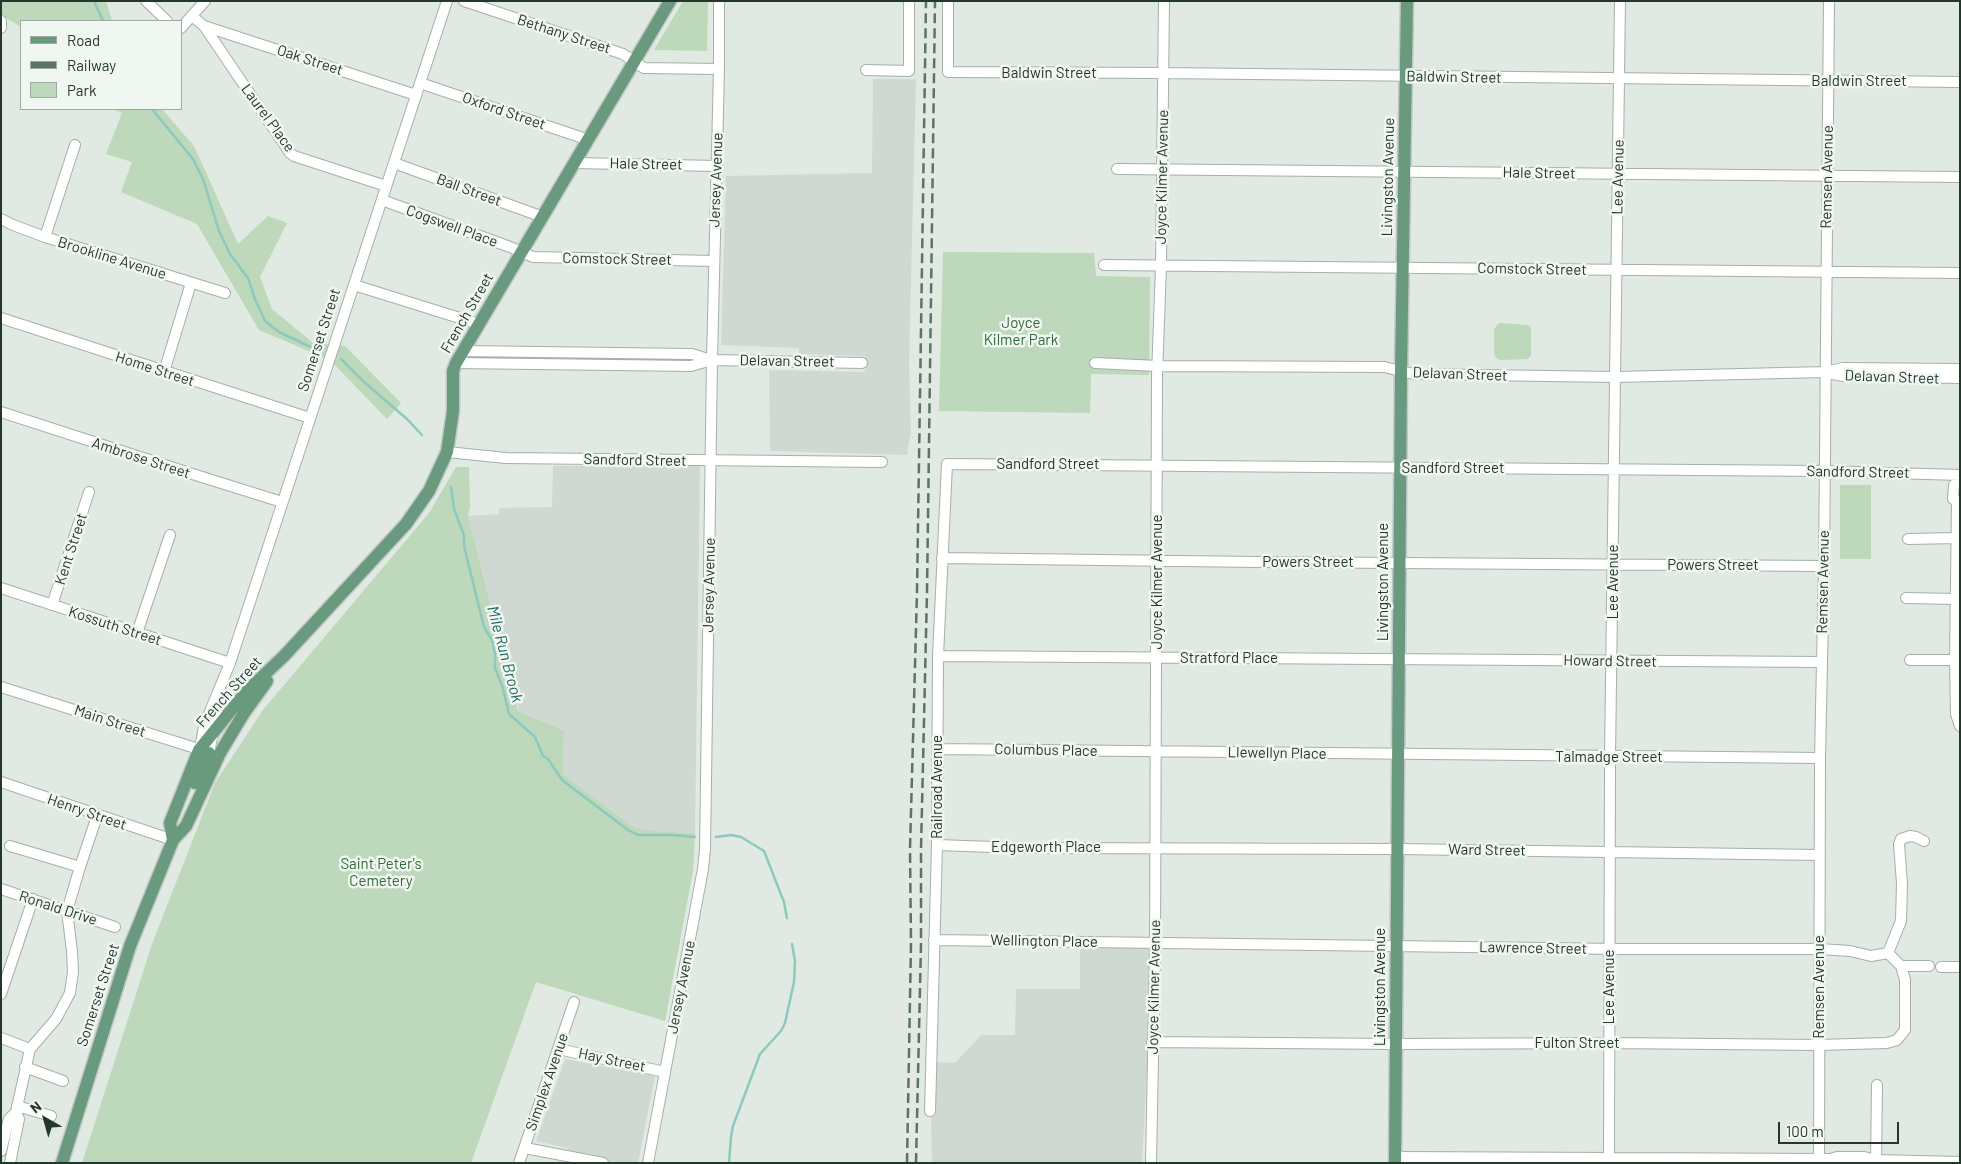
<!DOCTYPE html>
<html>
<head>
<meta charset="utf-8">
<style>
	body { margin:0 }
	#map { position:relative; width:1961px; height:1164px; overflow:hidden; background:#e0e9e2; font-family:Barlow,sans-serif }
	canvas { display:block }
	.frame { position:absolute; inset:0; border:2px solid #23382c; pointer-events:none }
	.legend { position:absolute; left:20px; top:20px; width:162px; height:90px; box-sizing:border-box; background:#f0f6f1; border:1px solid #9eaaa2; margin:0; padding:6px 9px; list-style:none; font-size:15px; color:#23382c }
	.legend li { display:flex; align-items:center; gap:10px; height:25px }
	.legend b { width:25px; border:1px solid #9eaaa2 }
	.north { position:absolute; left:20px; top:1094px; width:50px; height:50px; -webkit-text-stroke:4px #f0f6f1; paint-order:stroke; rotate:322deg; font-size:14px; font-weight:700; line-height:20px; text-align:center; color:#23382c }
	.north::after { content:''; display:block; margin:auto; width:18px; height:22px; background:#23382c; clip-path:polygon(50% 0,100% 100%,50% 72%,0 100%) }
	.scale { position:absolute; left:1778px; top:1122px; width:121px; height:22px; box-sizing:border-box; border:2px solid #23382c; border-top:0; padding-left:6px; font-size:15px; line-height:18px; white-space:nowrap; color:#23382c; -webkit-text-stroke:4px #f0f6f1; paint-order:stroke }
</style>
</head>
<body>
<div id="map">
<canvas width="1961" height="1164"></canvas>
<div class="frame"></div>
<ul class="legend">
<li><b style="height:6px;background:#6a9a7e"></b>Road</li>
<li><b style="height:6px;background:#5d7366"></b>Railway</li>
<li><b style="height:14px;background:#bdd8bb"></b>Park</li>
</ul>
<div class="north">N</div>
<div class="scale">100 m</div>
</div>
<script>
const ctx = document.querySelector('canvas').getContext('2d');
ctx.lineJoin = 'round';
function fillPath(path, color) { ctx.fillStyle = color; ctx.fill(path, 'evenodd'); }
const poly = rows => new Path2D(rows.map(r => 'M' + r).join(''));
function trace(path, color, width, dash) { ctx.strokeStyle = color; ctx.lineWidth = width; ctx.lineCap = dash ? 'butt' : 'round'; ctx.setLineDash(dash || []); ctx.stroke(path); }
function label(font, color, halo, rows, align = 'center') {
  ctx.font = font + ' Barlow,sans-serif'; ctx.lineWidth = 5; ctx.setLineDash([]); ctx.textBaseline = 'middle'; ctx.strokeStyle = halo; ctx.fillStyle = color; for (const [text, x, y, turn = 0] of rows) {
    ctx.save(); ctx.translate(x, y); ctx.rotate((+turn || 0) * Math.PI / 180); ctx.textAlign = isNaN(turn) ? turn : align; if (halo) ctx.strokeText(text, 0, 0); ctx.fillText(text, 0, 0); ctx.restore();
  }
}
fillPath(poly([
	[873,79,916,79,909,365,911,432,907,455,770,451,769,370,865,372,865,356,799,354,799,348,721,345,726,176,872,173],
	[553,466,700,466,695,833,651,831,632,826,563,774,564,730,519,711,468,516,499,514,499,508,552,507],
	[1080,942,1154,942,1142,1163,932,1163,930,1062,955,1063,981,1035,1015,1035,1016,989,1080,989],
	[565,1059,655,1076,638,1163,565,1163,568,1148,536,1141]
]), '#cfd9d1');
fillPath(poly([
	[1,1,106,1,112,21,21,21,21,27,1,15],
	[683,1,708,1,707,51,654,50],
	[112,109,162,109,194,146,238,244,268,216,287,223,260,277,272,309,313,343,345,346,401,403,387,419,330,360,259,330,197,224,121,192,132,162,106,154,122,113],
	[943,252,1094,253,1096,276,1150,277,1149,375,1091,374,1090,413,939,411],
	[1499,323,1528,325,1531,328,1531,355,1528,359,1501,360,1496,358,1494,353,1494,329],
	[456,467,469,467,470,506,468,516,518,711,564,730,563,774,632,826,651,831,695,833,693,871,665,1021,536,982,471,1163,82,1163,152,944,215,783,263,710,429,513],
	[1840,485,1871,485,1871,559,1840,559]
]), '#bdd8bb');
trace(poly([
	[94,1,103,21],
	[152,109,193,159,203,179,219,231,230,254,248,278,255,299,265,321,279,332,319,351],
	[341,359,364,382,407,419,422,435],
	[451,487,454,509,464,535,464,546,484,627,492,640,495,654,495,668,502,685,509,714,535,737,543,756,548,759,562,780,628,830,638,835,672,835,695,837],
	[716,837,731,835,741,837,764,851,784,902,787,918],
	[729,1163,731,1137,733,1126,760,1054,781,1031,785,1023,794,982,795,961,792,944]
]), '#8ec9bf', 2.5);
const minor = poly([
	[146,1,167,21],
	[464,1,623,54,644,68,719,69],
	[948,1,948,72,1163,73,1960,82],
	[192,16,204,26,290,153,294,156,386,186],
	[1,21,1,28],
	[204,26,416,95],
	[181,28,205,1],
	[866,70,909,71,909,1],
	[420,83,589,140],
	[394,163,543,217],
	[575,163,717,166],
	[1117,169,1960,177],
	[382,200,510,247,533,257,714,261],
	[1,219,13,225,45,237,225,293],
	[45,237,75,145],
	[1104,265,1960,273],
	[354,285,479,324],
	[1,318,310,418],
	[462,351,692,354,711,360],
	[456,363,691,366,712,360,862,363],
	[1095,363,1158,366,1384,367,1414,374,1615,377,1825,372,1843,368,1960,369],
	[164,372,191,283],
	[1828,373,1843,376,1960,378],
	[1,412,202,477,282,502],
	[447,452,506,458,882,462],
	[1957,475,1957,483,1954,485,1953,499,1957,501,1955,660,1956,714,1960,726],
	[1908,539,1958,538],
	[942,558,1259,562,1824,566],
	[1,588,230,663],
	[1906,598,1957,599],
	[52,605,89,492],
	[137,633,170,535],
	[938,656,1822,662],
	[1910,660,1955,660],
	[1,687,205,751],
	[200,749,204,726,230,663,447,1],
	[938,749,1820,758],
	[209,753,219,700],
	[1,782,173,840],
	[937,845,1021,848,1397,849,1820,855],
	[10,846,80,867,97,816],
	[1,889,115,927],
	[934,940,1619,949,1820,949,1850,951,1871,956,1888,953,1901,921,1902,883,1899,844,1901,839,1910,836,1916,837,1924,841],
	[1901,966,1929,966],
	[1941,967,1960,967],
	[1,994,33,899],
	[1,1038,30,1049],
	[1152,1042,1396,1044,1610,1043,1819,1045,1887,1043,1897,1040,1905,1030,1905,980,1901,966,1888,953],
	[558,1049,665,1072],
	[25,1067,63,1081],
	[17,1106,51,1116],
	[930,1111,937,845,938,656,947,464,1824,471,1960,475],
	[525,1148,603,1163],
	[1,1151,9,1119,16,1112,30,1049,56,1019,70,993,73,972,72,951,67,911,80,867],
	[1395,1157,1830,1159,1837,1157,1864,1157,1876,1160,1960,1162],
	[10,1163,19,1119,16,1112],
	[519,1163,574,1002],
	[648,1163,703,869,705,850,712,360,719,69,719,1],
	[1151,1163,1155,952,1157,376,1161,266,1164,1],
	[1609,1163,1610,757,1620,1],
	[1819,1163,1820,758,1824,566,1829,1],
	[1876,1163,1877,1085]
]);
const major = poly([
	[195,783,209,753],
	[173,840,170,823,199,750,245,693,284,656,406,524,429,491,447,452,453,411,453,371,456,363,670,1],
	[62,1163,130,946,173,840,186,826,220,753,244,713,267,681],
	[1395,1163,1401,371,1407,1]
]);
trace(minor, '#a4b0a8', 12);
trace(major, '#c1c7c4', 15);
trace(minor, '#fff', 10);
trace(major, '#6a9a7e', 12);
trace(poly([
	[907,1163,911,944,910,849,917,592,926,1],
	[916,1163,921,944,921,849,927,592,935,1]
]), '#5d7366', 2.5, [10, 5]);
label('15px', '#23382c', '#f0f6f1', [
	["Bethany Street",564,34,18],
	["Oak Street",310,60,18],
	["Baldwin Street",1049,73],
	["Baldwin Street",1454,77,1],
	["Baldwin Street",1859,81],
	["Oxford Street",504,111,19],
	["Laurel Place",268,118,54],
	["Hale Street",646,164,1],
	["Hale Street",1539,173,1],
	["Joyce Kilmer Avenue",1162,177,-89],
	["Livingston Avenue",1388,177,-89],
	["Lee Avenue",1618,177,-89],
	["Remsen Avenue",1827,177,-89],
	["Jersey Avenue",716,180,-88],
	["Ball Street",469,190,20],
	["Cogswell Place",452,226,20],
	["Brookline Avenue",112,258,17],
	["Comstock Street",617,259,1],
	["Comstock Street",1532,269,1],
	["French Street",467,313,-60],
	["Somerset Street",319,340,-72],
	["Delavan Street",787,361,1],
	["Home Street",155,369,18],
	["Delavan Street",1460,374,2],
	["Delavan Street",1892,377,2],
	["Ambrose Street",141,458,18],
	["Sandford Street",635,460,1],
	["Sandford Street",1048,464],
	["Sandford Street",1453,468],
	["Sandford Street",1858,472,1],
	["Kent Street",71,549,-72],
	["Powers Street",1308,562],
	["Powers Street",1713,565],
	["Joyce Kilmer Avenue",1157,582,-90],
	["Livingston Avenue",1383,582,-90],
	["Lee Avenue",1613,582,-90],
	["Remsen Avenue",1823,582,-89],
	["Jersey Avenue",709,585,-89],
	["Kossuth Street",115,626,18],
	["Stratford Place",1229,658],
	["Howard Street",1610,661,1],
	["French Street",229,692,-48],
	["Main Street",110,721,18],
	["Columbus Place",1046,750,1],
	["Llewellyn Place",1277,753,1],
	["Talmadge Street",1609,757],
	["Railroad Avenue",937,787,-90],
	["Henry Street",87,812,19],
	["Edgeworth Place",1046,847],
	["Ward Street",1487,850,1],
	["Ronald Drive",58,908,18],
	["Wellington Place",1044,941,1],
	["Lawrence Street",1533,948,1],
	["Jersey Avenue",681,987,-79],
	["Joyce Kilmer Avenue",1154,987,-89],
	["Livingston Avenue",1380,987,-90],
	["Lee Avenue",1609,987,-90],
	["Remsen Avenue",1819,987,-90],
	["Somerset Street",98,995,-72],
	["Fulton Street",1577,1043],
	["Hay Street",612,1060,12],
	["Simplex Avenue",547,1082,-71]
]);
label('15px', '#326a36', '#f0f6f1', [
	["Joyce",1021,323],
	["Kilmer Park",1021,340],
	["Saint Peter's",381,864],
	["Cemetery",381,881]
]);
label('italic 16px', '#246c62', '#f0f6f1', [
	["Mile Run Brook",505,654,75]
]);
</script>
</body>
</html>
